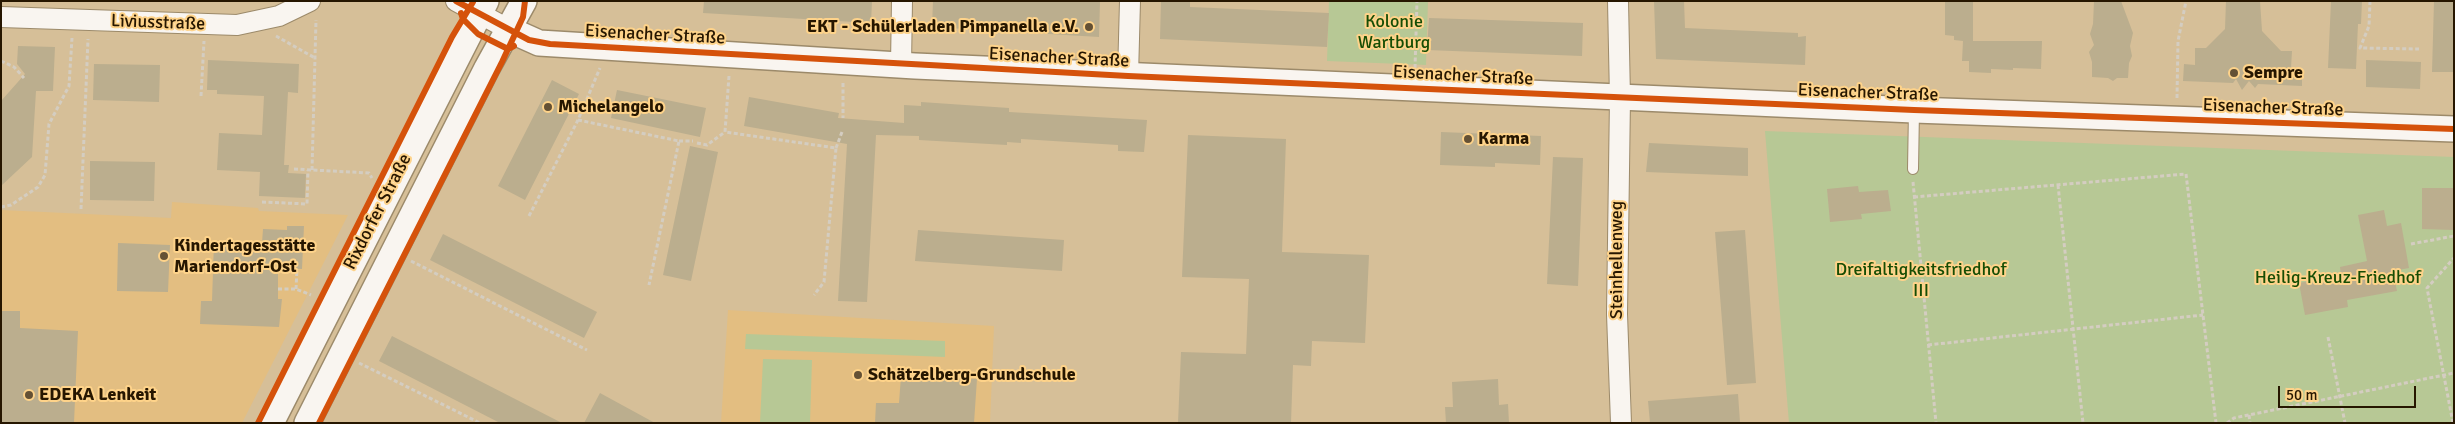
<!DOCTYPE html>
<html>
<head>
<meta charset="utf-8">
<style>
	body { margin:0 }
	#map { position:relative; width:2455px; height:424px; overflow:hidden; background:#d6bf98; font-family:Signika,sans-serif }
	canvas { display:block }
	.frame { position:absolute; inset:0; border:2px solid #261600; pointer-events:none }
	.scale { position:absolute; left:2278px; top:386px; width:138px; height:22px; box-sizing:border-box; border:2px solid #261600; border-top:0; padding-left:6px; font-size:15px; line-height:18px; white-space:nowrap; color:#261600; -webkit-text-stroke:4px #fed38a; paint-order:stroke }
</style>
</head>
<body>
<div id="map">
<canvas width="2455" height="424"></canvas>
<div class="frame"></div>
<div class="scale">50 m</div>
</div>
<script>
const ctx = document.querySelector('canvas').getContext('2d');
ctx.lineJoin = 'round';
function fillPath(path, color) { ctx.fillStyle = color; ctx.fill(path, 'evenodd'); }
const poly = rows => new Path2D(rows.map(r => 'M' + r).join(''));
function trace(path, color, width, dash) { ctx.strokeStyle = color; ctx.lineWidth = width; ctx.lineCap = dash ? 'butt' : 'round'; ctx.setLineDash(dash || []); ctx.stroke(path); }
function label(font, color, halo, rows, align = 'center') {
  ctx.font = font + ' Signika,sans-serif'; ctx.lineWidth = 4; ctx.setLineDash([]); ctx.textBaseline = 'middle'; ctx.strokeStyle = halo; ctx.fillStyle = color; for (const [text, x, y, turn = 0] of rows) {
    ctx.save(); ctx.translate(x, y); ctx.rotate((+turn || 0) * Math.PI / 180); ctx.textAlign = isNaN(turn) ? turn : align; if (halo) ctx.strokeText(text, 0, 0); ctx.fillText(text, 0, 0); ctx.restore();
  }
}
fillPath(poly([
	[172,202,258,208,259,211,348,215,242,423,1,423,1,210,171,218],
	[728,310,994,326,990,423,721,423]
]), '#e3be81');
fillPath(poly([
	[1329,1,1428,1,1426,65,1327,61],
	[1765,131,2454,157,2454,423,1789,423],
	[746,334,945,341,945,357,745,349],
	[763,359,812,360,810,423,760,423]
]), '#b7c895');
fillPath(poly([
	[704,1,872,1,871,23,703,13],
	[933,1,1100,1,1099,37,932,27],
	[1161,1,1190,1,1190,7,1329,13,1327,47,1160,39],
	[1654,1,1684,1,1685,28,1798,33,1798,37,1806,36,1805,65,1656,59],
	[1945,1,1973,1,1973,41,2042,41,2041,69,2013,68,2013,70,1991,69,1991,73,1969,72,1969,61,1962,61,1963,41,1954,40,1954,36,1945,35],
	[2094,1,2121,1,2133,33,2130,46,2132,56,2129,63,2128,78,2117,78,2113,81,2108,78,2092,77,2092,62,2089,52,2094,45,2090,34,2093,24],
	[2226,1,2260,1,2262,31,2281,51,2292,51,2291,68,2302,68,2302,86,2258,84,2255,88,2249,81,2242,90,2236,79,2233,83,2183,81,2184,64,2195,65,2195,48,2206,48,2225,29],
	[2331,1,2362,1,2361,24,2358,24,2356,69,2328,68],
	[2434,1,2454,1,2454,72,2432,72],
	[1429,18,1583,23,1582,56,1427,50],
	[18,46,55,47,53,91,36,91,32,157,1,186,1,101,25,74,17,64],
	[208,60,299,64,298,93,288,92,284,165,289,165,288,173,306,174,305,198,259,196,260,172,217,170,219,133,262,135,264,96,217,94,217,90,207,90],
	[2366,60,2421,62,2420,89,2366,87],
	[94,64,160,65,159,102,93,100],
	[552,80,579,94,525,200,498,186],
	[617,90,706,108,700,137,611,118],
	[749,97,839,113,838,118,904,123,904,105,921,106,921,102,1009,108,1009,112,1147,120,1144,152,1118,151,1118,145,1021,139,1021,143,1007,142,1007,145,919,140,919,136,876,135,867,302,838,301,847,144,744,126],
	[1441,132,1541,136,1540,165,1495,163,1495,167,1440,165],
	[1188,135,1286,139,1282,252,1369,255,1365,343,1312,341,1311,366,1293,365,1291,423,1178,423,1181,352,1246,354,1249,279,1182,277],
	[1649,143,1748,148,1748,176,1646,172],
	[690,146,718,152,691,281,663,275],
	[1553,157,1583,158,1578,286,1547,284],
	[90,161,155,162,154,201,90,200],
	[1858,186,1859,192,1888,190,1891,211,1861,214,1862,219,1830,222,1827,189],
	[2422,188,2454,188,2454,230,2422,229],
	[2384,210,2387,226,2401,223,2409,268,2393,271,2397,291,2347,300,2348,307,2305,315,2299,283,2341,275,2340,267,2367,261,2358,215],
	[287,226,304,226,302,269,278,268,278,299,282,299,279,327,200,324,201,301,212,301,214,241,262,243,263,229,287,230],
	[918,230,1064,240,1062,271,915,261],
	[1745,230,1756,383,1727,385,1715,232],
	[443,234,597,312,584,338,430,260],
	[118,243,170,245,168,292,117,291],
	[1,311,20,311,20,328,78,331,74,423,1,423],
	[392,336,562,423,500,423,379,361],
	[901,376,977,379,974,423,875,423,876,403,899,403],
	[1498,379,1499,405,1508,404,1509,423,1446,423,1445,407,1453,407,1452,382],
	[600,393,655,423,584,423],
	[1738,394,1740,422,1650,423,1648,401]
]), '#bbae8e');
const service = poly([
	[1913,169,1914,110]
]);
const minor = poly([
	[456,1,510,30],
	[1618,1,1620,98,1617,314,1621,423],
	[1,17,237,25,279,16,310,1],
	[901,65,902,1],
	[1128,76,1130,1]
]);
const tertiary = poly([
	[510,30,539,43,915,66,1914,110,2454,129],
	[271,423,486,1],
	[307,423,487,68,524,1]
]);
trace(service, '#9c8a6a', 12);
trace(minor, '#9c8a6a', 22);
trace(tertiary, '#9c8a6a', 28);
trace(poly([
	[2370,1,2369,26,2360,48,2419,49],
	[276,36,315,58],
	[1,61,14,67,24,78],
	[1415,68,1417,1],
	[729,76,725,132,836,148,824,282,814,295],
	[843,83,843,118],
	[201,96,204,41],
	[2177,98,2178,41,2186,1],
	[578,120,679,141,649,285],
	[679,141,693,141],
	[697,143,707,145,725,132],
	[836,148,842,132],
	[294,169,369,173,372,178],
	[312,170,316,20],
	[1913,182,1936,423],
	[2058,185,2083,423],
	[1914,197,2186,174,2216,423],
	[262,202,307,204,308,170],
	[1,207,11,205,38,187,45,175,49,124,69,86,72,38],
	[81,209,88,39],
	[529,216,578,120,600,68],
	[2411,244,2454,236],
	[411,261,587,350],
	[278,289,296,289,311,295],
	[296,289,297,269],
	[2328,337,2345,423],
	[1928,345,2203,315],
	[359,363,480,423],
	[2249,415,2250,423],
	[2227,423,2234,418,2454,373],
	[2453,423,2427,288,2454,258]
]), '#d4cdc1', 3, [4, 2.5]);
trace(service, '#f9f5f0', 10);
trace(minor, '#f9f5f0', 20);
trace(tertiary, '#f9f5f0', 25);
trace(poly([
	[456,1,529,40,550,44,1128,76,1914,110,2454,129],
	[461,13,463,19,478,34,508,49,514,46],
	[258,423,452,37,473,2],
	[319,423,502,62,523,17,525,1]
]), '#d5520b', 6);
for (const [x, y, r, color] of [
	[1089,27,5,"#645135"],
	[2234,73,5,"#645135"],
	[548,107,5,"#645135"],
	[1468,139,5,"#645135"],
	[164,256,5,"#645135"],
	[858,375,5,"#645135"],
	[29,395,5,"#645135"]
]) { const dot = new Path2D(); dot.arc(x, y, r, 0, 2 * Math.PI); ctx.fillStyle = color; ctx.fill(dot); trace(dot, '#fed38a', 2); }
label('18px', '#164d04', '#fed38a', [
	["Kolonie",1394,22],
	["Wartburg",1394,43],
	["Dreifaltigkeitsfriedhof",1921,270],
	["III",1921,291],
	["Heilig-Kreuz-Friedhof",2338,278]
]);
label('18px', '#261600', '#fed38a', [
	["Liviusstraße",158,23,2],
	["Eisenacher Straße",655,35,3],
	["Eisenacher Straße",1059,58,3],
	["Eisenacher Straße",1463,76,3],
	["Eisenacher Straße",1868,93,2],
	["Eisenacher Straße",2273,108,2],
	["Rixdorfer Straße",378,212,-63],
	["Steinhellenweg",1617,260,-90]
]);
label('bold 18px', '#261600', '#fed38a', [
	["EKT - Schülerladen Pimpanella e.V.",1079,27,"right"],
	["Sempre",2244,73],
	["Michelangelo",558,107],
	["Karma",1478,139],
	["Kindertagesstätte",174,246],
	["Mariendorf-Ost",174,267],
	["Schätzelberg-Grundschule",868,375],
	["EDEKA Lenkeit",39,395]
], 'left');
</script>
</body>
</html>
